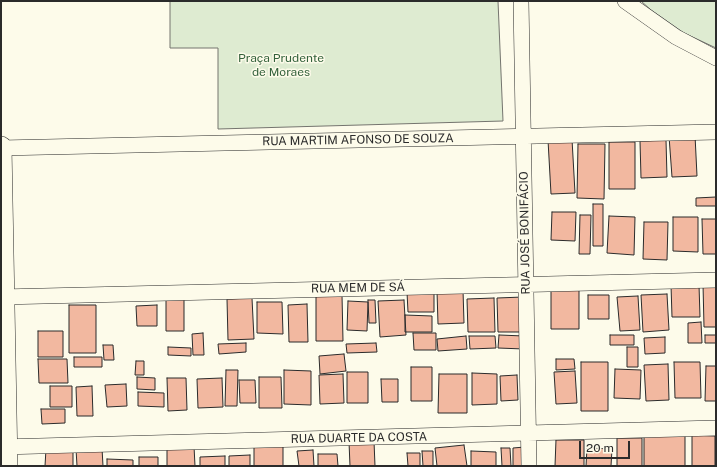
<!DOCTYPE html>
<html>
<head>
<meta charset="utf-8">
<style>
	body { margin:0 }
	#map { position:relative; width:717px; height:467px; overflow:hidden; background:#fdfbea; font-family:"Public Sans",sans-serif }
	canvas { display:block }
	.frame { position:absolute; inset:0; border:2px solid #2b2b2b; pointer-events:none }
	.scale { position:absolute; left:579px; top:441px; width:51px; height:18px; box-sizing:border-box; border:2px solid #2b2b2b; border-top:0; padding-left:5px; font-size:12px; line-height:14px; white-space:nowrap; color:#2b2b2b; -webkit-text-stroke:3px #fdfbea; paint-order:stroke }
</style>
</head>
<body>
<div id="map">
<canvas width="717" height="467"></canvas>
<div class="frame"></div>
<div class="scale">20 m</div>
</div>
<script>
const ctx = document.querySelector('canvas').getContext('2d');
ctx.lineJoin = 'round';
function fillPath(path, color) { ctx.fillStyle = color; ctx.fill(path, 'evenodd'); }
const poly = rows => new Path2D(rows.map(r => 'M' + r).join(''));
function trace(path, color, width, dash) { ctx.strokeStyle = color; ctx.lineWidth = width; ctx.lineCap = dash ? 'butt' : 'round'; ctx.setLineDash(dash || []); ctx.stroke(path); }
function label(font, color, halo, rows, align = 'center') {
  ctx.font = font + ' "Public Sans",sans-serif'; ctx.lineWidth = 3; ctx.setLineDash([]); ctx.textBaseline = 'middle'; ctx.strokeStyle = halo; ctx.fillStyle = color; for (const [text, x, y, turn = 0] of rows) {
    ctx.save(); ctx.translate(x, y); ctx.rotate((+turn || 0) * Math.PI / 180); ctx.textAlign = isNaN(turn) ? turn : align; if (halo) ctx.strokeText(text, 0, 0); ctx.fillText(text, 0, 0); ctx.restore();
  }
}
const green = poly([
	[170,1,498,1,503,121,218,129,218,48,170,48,170,1],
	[641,1,716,1,716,48,684,33,651,10,641,1]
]);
fillPath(green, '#deebd1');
trace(green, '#74746e', 1);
const building = poly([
	[695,135,697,176,672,177,669,136,695,135],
	[572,139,575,193,551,194,548,140,572,139],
	[666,140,667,177,641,178,640,141,666,140],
	[609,142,635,142,635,189,609,189,609,142],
	[578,144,605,144,604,199,577,198,578,144],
	[716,197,716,206,696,206,696,198,716,197],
	[593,204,603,204,603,246,593,246,593,204],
	[552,212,576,212,575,241,551,240,552,212],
	[580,215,591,215,590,254,579,254,580,215],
	[609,216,635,217,634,255,607,253,609,216],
	[673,217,698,217,698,252,673,251,673,217],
	[702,219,716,219,716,254,703,254,702,219],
	[644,222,668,222,667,260,643,259,644,222],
	[703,284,716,284,716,327,704,327,703,284],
	[671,285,699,285,700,317,672,317,671,285],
	[551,288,579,288,579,329,551,329,551,288],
	[463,290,464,323,438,324,437,291,463,290],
	[407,292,434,293,434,312,408,312,407,292],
	[667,294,669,330,643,332,641,295,667,294],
	[316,295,342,295,343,341,316,341,316,295],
	[588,295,609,295,609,319,588,319,588,295],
	[638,296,640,330,620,331,617,297,638,296],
	[523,297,524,332,498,332,497,298,523,297],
	[166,298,184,299,184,331,166,331,166,298],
	[252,298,254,339,228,340,227,299,252,298],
	[494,298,495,332,468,332,467,299,494,298],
	[368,300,375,300,376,323,369,323,368,300],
	[404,300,406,335,380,337,378,301,404,300],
	[348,301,368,302,367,331,347,330,348,301],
	[257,302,282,302,283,334,257,333,257,302],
	[307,304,308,342,289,342,288,305,307,304],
	[69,305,96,305,96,353,69,353,69,305],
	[157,305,157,326,137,326,136,306,157,305],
	[405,315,432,316,432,332,405,332,405,315],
	[701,322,702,343,688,343,688,323,701,322],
	[38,331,63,331,63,357,38,357,38,331],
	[203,333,204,355,193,355,192,334,203,333],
	[413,333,436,333,436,350,414,350,413,333],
	[499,335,524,336,524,349,498,348,499,335],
	[610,335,634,335,634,345,610,345,610,335],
	[705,335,716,335,716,343,705,343,705,335],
	[466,336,467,349,438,351,437,339,466,336],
	[469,336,495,336,496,348,470,349,469,336],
	[665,337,665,353,645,354,644,338,665,337],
	[246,343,246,352,219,354,218,344,246,343],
	[376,343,377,352,347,353,346,344,376,343],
	[103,345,113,345,114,360,104,360,103,345],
	[168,347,191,348,191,356,168,355,168,347],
	[627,347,638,347,638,367,627,367,627,347],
	[344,354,346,371,320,374,319,356,344,354],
	[74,357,102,357,102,367,74,367,74,357],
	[38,359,67,359,68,383,39,383,38,359],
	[556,359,574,359,575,369,556,370,556,359],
	[136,361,144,361,144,375,135,375,136,361],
	[581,362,608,362,608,411,581,411,581,362],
	[674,362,700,362,701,398,675,398,674,362],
	[668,364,669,400,646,401,644,365,668,364],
	[706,366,716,366,716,401,705,401,706,366],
	[411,367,432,367,432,401,411,401,411,367],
	[615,369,641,370,640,399,614,398,615,369],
	[226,370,238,370,237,406,225,406,226,370],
	[284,370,311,371,311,405,284,404,284,370],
	[575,371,577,403,556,404,554,372,575,371],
	[347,372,368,372,368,403,347,403,347,372],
	[472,373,497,374,497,404,472,405,472,373],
	[343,374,344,403,320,404,319,375,343,374],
	[439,374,467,374,467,413,438,413,439,374],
	[517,375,518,400,501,401,500,376,517,375],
	[137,377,155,378,155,390,137,389,137,377],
	[259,377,281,377,282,408,259,408,259,377],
	[167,378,186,378,187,410,168,411,167,378],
	[222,378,223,407,198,408,197,379,222,378],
	[381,379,398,379,398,402,382,402,381,379],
	[239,380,255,380,256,403,240,403,239,380],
	[126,384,127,406,107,407,105,385,126,384],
	[50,386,72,386,72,407,50,407,50,386],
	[92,386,93,416,77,416,76,387,92,386],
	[138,392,164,393,164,407,138,406,138,392],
	[41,409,65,409,65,423,42,424,41,409],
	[685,435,685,466,644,466,644,436,685,435],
	[692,435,715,436,715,466,692,466,692,435],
	[617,438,642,438,642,466,617,466,617,438],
	[556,440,584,440,584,466,555,466,556,440],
	[374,441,375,466,350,466,349,442,374,441],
	[254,444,283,444,283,466,254,466,254,444],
	[464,445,467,466,437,466,435,448,464,445],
	[194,446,195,466,167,466,167,447,194,446],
	[525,447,525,466,513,466,513,448,525,447],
	[102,448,103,466,77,466,76,449,102,448],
	[501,448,510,448,511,466,502,466,501,448],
	[587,448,612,449,611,466,586,466,587,448],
	[46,449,73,450,73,466,45,466,46,449],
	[313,450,314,466,299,466,297,451,313,450],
	[422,451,433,451,433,466,423,466,422,451],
	[471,451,496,452,496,466,471,466,471,451],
	[407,453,420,453,420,466,408,466,407,453],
	[318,454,337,454,338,466,318,466,318,454],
	[250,455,250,466,229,466,229,456,250,455],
	[225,456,225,466,200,466,200,457,225,456],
	[139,457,158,457,158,466,139,466,139,457],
	[107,459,133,460,133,466,107,466,107,459]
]);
fillPath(building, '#f2b8a0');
trace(building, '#2b2b2b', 1);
const street = poly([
	[521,1,529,466],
	[625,1,676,37,716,58],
	[1,148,716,132],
	[1,297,716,280],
	[1,447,716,428]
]);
const secondary = poly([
	[1,147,7,466]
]);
trace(street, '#2b2b2b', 16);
trace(secondary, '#2b2b2b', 22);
trace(street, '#fdfbea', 15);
trace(secondary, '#fdfbea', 21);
label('12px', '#34623c', '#fdfbea', [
	["Praça Prudente",281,58],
	["de Moraes",281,72]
]);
label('12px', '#2b2b2b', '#fdfbea', [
	["RUA MARTIM AFONSO DE SOUZA",358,140,-1],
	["RUA JOSÉ BONIFÁCIO",525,233,-91],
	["RUA MEM DE SÁ",358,288,-1],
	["RUA DUARTE DA COSTA",359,438,-1]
]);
</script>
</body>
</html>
